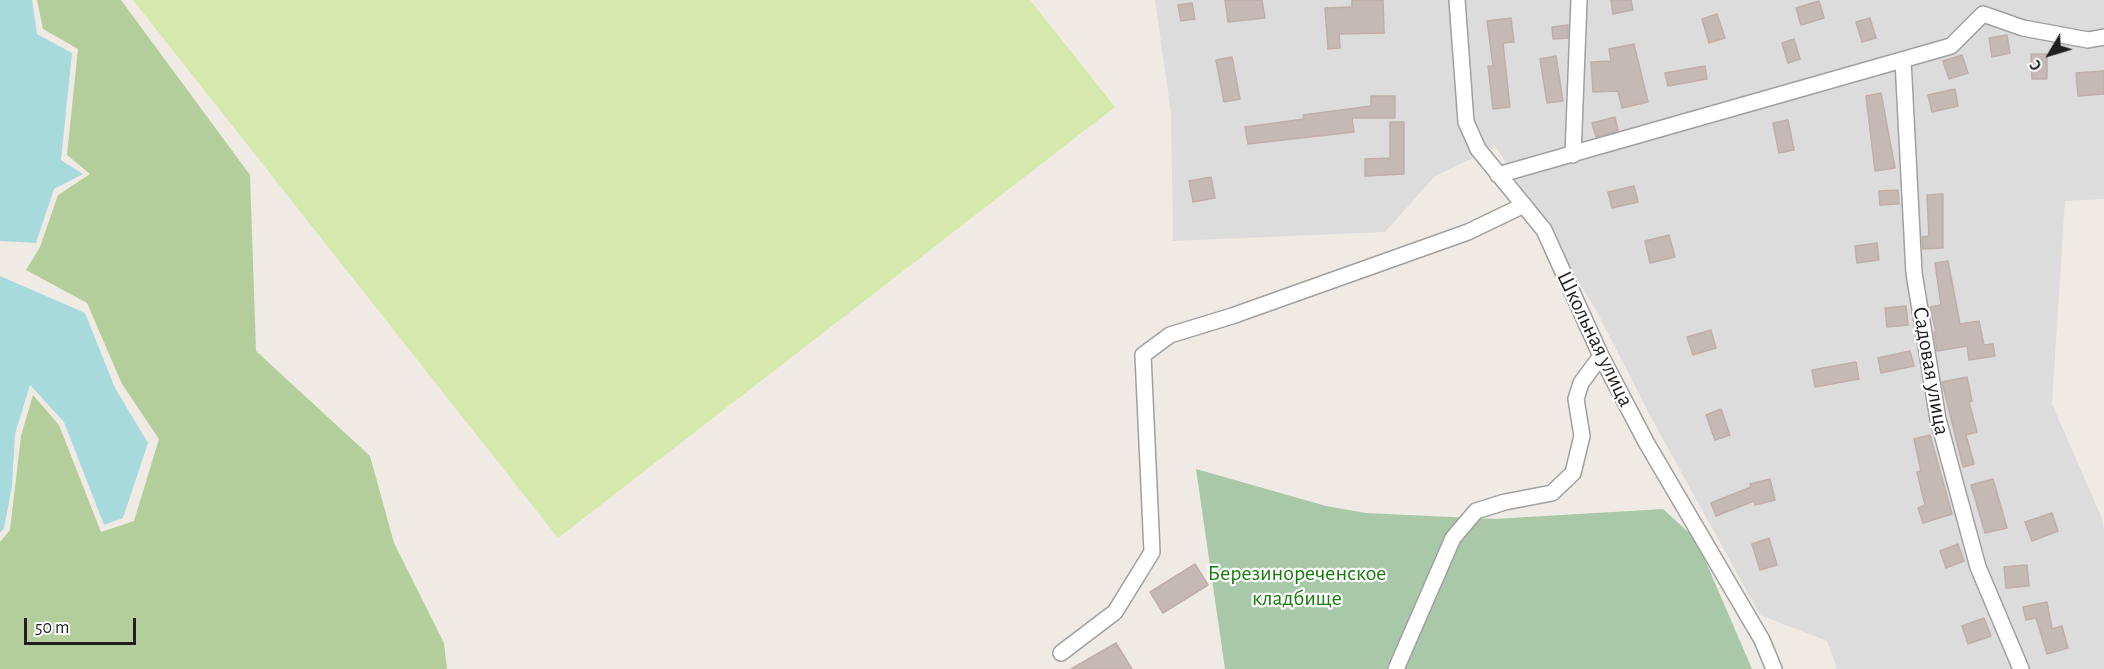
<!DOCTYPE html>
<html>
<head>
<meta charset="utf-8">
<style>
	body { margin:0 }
	#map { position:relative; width:2104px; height:669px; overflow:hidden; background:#f0eae5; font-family:"Alegreya Sans",sans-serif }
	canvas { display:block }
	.north { position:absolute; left:2020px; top:24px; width:60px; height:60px; -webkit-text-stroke:4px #fff; paint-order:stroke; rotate:232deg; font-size:16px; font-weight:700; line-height:24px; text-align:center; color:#1f1f1f }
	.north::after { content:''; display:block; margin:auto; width:21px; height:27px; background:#1f1f1f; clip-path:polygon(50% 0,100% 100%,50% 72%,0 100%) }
	.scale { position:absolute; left:24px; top:618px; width:112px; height:27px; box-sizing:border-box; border:3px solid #1f1f1f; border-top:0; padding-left:8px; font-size:18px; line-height:21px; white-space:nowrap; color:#1f1f1f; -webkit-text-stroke:4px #fff; paint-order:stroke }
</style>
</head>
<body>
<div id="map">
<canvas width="2104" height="669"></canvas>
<div class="north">С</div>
<div class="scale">50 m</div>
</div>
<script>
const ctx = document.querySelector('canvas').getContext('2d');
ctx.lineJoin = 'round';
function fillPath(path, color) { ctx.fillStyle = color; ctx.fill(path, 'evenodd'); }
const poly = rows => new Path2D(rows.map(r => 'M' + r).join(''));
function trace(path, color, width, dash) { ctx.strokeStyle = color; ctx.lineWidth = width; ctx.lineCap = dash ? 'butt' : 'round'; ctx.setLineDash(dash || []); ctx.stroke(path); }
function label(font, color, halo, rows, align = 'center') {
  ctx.font = font + ' "Alegreya Sans",sans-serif'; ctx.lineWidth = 4.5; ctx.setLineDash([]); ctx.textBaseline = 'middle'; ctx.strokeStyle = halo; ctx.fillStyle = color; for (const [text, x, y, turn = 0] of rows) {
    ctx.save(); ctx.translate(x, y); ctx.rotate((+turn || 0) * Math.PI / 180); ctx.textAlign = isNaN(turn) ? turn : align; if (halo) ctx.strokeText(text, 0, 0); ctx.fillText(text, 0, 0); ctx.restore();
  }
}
fillPath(poly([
	[1155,0,2104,0,2104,199,2065,201,2052,404,2101,516,2104,529,2104,669,1837,669,1827,641,1760,615,1653,421,1597,312,1496,147,1435,176,1385,232,1173,241,1171,113]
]), '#dddcdc');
fillPath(poly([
	[133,0,1030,0,1115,107,558,538]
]), '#d5e9ac');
fillPath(poly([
	[37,0,121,0,250,175,256,351,370,456,394,543,444,643,447,669,0,669,0,542,10,530,21,436,33,395,59,425,101,532,134,521,159,439,122,384,87,303,26,270,40,247,58,195,90,174,67,155,78,49,43,29]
]), '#b3ce9b');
fillPath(poly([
	[1196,469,1326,506,1366,513,1494,519,1663,509,1696,539,1752,669,1225,669]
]), '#a8c8a7');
fillPath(poly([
	[0,0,32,0,37,34,72,53,61,160,83,174,54,189,36,243,0,241],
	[0,276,85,313,115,388,148,443,123,518,104,525,64,422,30,385,15,434,12,486,4,528,0,533]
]), '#a6dadc');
const building = poly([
	[1225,0,1262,0,1265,18,1228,22,1225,0],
	[1352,0,1383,0,1384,33,1339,34,1340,48,1328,49,1325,8,1352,7,1352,0],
	[1611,0,1631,0,1633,10,1613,14,1611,0],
	[1819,1,1824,18,1801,25,1796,8,1819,1],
	[1192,3,1195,19,1181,21,1178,5,1192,3],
	[1717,14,1725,38,1709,43,1702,19,1717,14],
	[1511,18,1514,42,1503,43,1510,107,1493,109,1488,66,1493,66,1487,21,1511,18],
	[1870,18,1876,38,1862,42,1856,22,1870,18],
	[1568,25,1568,38,1553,39,1552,27,1568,25],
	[2007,35,2010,53,1992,57,1989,38,2007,35],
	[1794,39,1800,59,1788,63,1782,43,1794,39],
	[1634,44,1648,102,1622,108,1618,91,1593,92,1591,62,1611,61,1609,49,1634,44],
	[2031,54,2047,54,2047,79,2032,79,2031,54],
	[1962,55,1968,73,1949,79,1943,61,1962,55],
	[1556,56,1563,101,1547,103,1540,59,1556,56],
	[1232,57,1240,99,1224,102,1216,60,1232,57],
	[1705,66,1707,79,1668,86,1665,73,1705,66],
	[2104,71,2104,94,2078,96,2076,73,2104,71],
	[1955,89,1958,106,1932,112,1928,95,1955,89],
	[1881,93,1895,168,1875,171,1866,96,1881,93],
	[1371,96,1395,96,1395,118,1352,118,1354,132,1248,144,1245,127,1304,119,1303,115,1371,106,1371,96],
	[1615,117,1618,131,1596,137,1592,123,1615,117],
	[1788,120,1794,150,1779,153,1773,123,1788,120],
	[1390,122,1404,122,1404,174,1365,176,1365,159,1390,158,1390,122],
	[1211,177,1215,198,1193,202,1189,181,1211,177],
	[1634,186,1638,202,1612,208,1608,192,1634,186],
	[1898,190,1899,204,1880,205,1879,191,1898,190],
	[1943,194,1943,248,1923,249,1922,237,1929,236,1927,195,1943,194],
	[1669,235,1675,257,1650,263,1645,241,1669,235],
	[1877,243,1879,260,1857,263,1855,246,1877,243],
	[1948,261,1960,324,1979,321,1984,345,1993,344,1995,356,1969,360,1967,346,1937,351,1934,332,1936,332,1930,307,1941,305,1935,263,1948,261],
	[1906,306,1908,325,1887,327,1885,308,1906,306],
	[1711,330,1716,348,1693,355,1687,337,1711,330],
	[1910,351,1914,366,1881,373,1878,358,1910,351],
	[1856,362,1859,379,1815,387,1812,370,1856,362],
	[1967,377,1972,401,1969,402,1977,432,1966,435,1974,464,1963,467,1942,382,1967,377],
	[1721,409,1730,435,1715,440,1706,415,1721,409],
	[1930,435,1952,514,1923,523,1918,508,1925,505,1917,472,1921,471,1914,439,1930,435],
	[1770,479,1775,500,1755,505,1754,501,1716,516,1711,503,1751,487,1750,484,1770,479],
	[1993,479,2007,528,1985,533,1971,485,1993,479],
	[2052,513,2058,531,2032,541,2025,522,2052,513],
	[1769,538,1777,565,1760,570,1752,544,1769,538],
	[1958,544,1964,561,1946,568,1940,551,1958,544],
	[1195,564,1208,585,1163,613,1150,592,1195,564],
	[2027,565,2029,586,2006,588,2004,567,2027,565],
	[2047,602,2052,629,2062,626,2068,648,2047,654,2036,618,2026,620,2023,607,2047,602],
	[1984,618,1991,636,1968,644,1962,626,1984,618],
	[1116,643,1132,669,1071,669,1116,643]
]);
fillPath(building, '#c4b9b5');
trace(building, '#c1aea8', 1.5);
const minor = poly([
	[1457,0,1466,122,1478,149,1544,230,1601,356,1646,442,1762,640,1774,669],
	[1903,60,1914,273,1938,419,1978,567,2021,669],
	[1573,155,1579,0],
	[1498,175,1951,46,1983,14,2023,28,2088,40,2104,37],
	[1061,653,1115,612,1152,552,1143,355,1170,335,1232,316,1468,232,1524,205],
	[1396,669,1453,538,1476,511,1505,502,1552,493,1573,473,1582,436,1576,399,1581,383,1601,356]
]);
trace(minor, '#a0a0a0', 18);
trace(minor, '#fff', 15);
label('22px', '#1f1f1f', '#fff', [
	["Школьная улица",1595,339,64],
	["Садовая улица",1931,371,80]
]);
label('22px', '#187d0d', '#fff', [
	["Березинореченское",1297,573],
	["кладбище",1297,598]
]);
</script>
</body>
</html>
